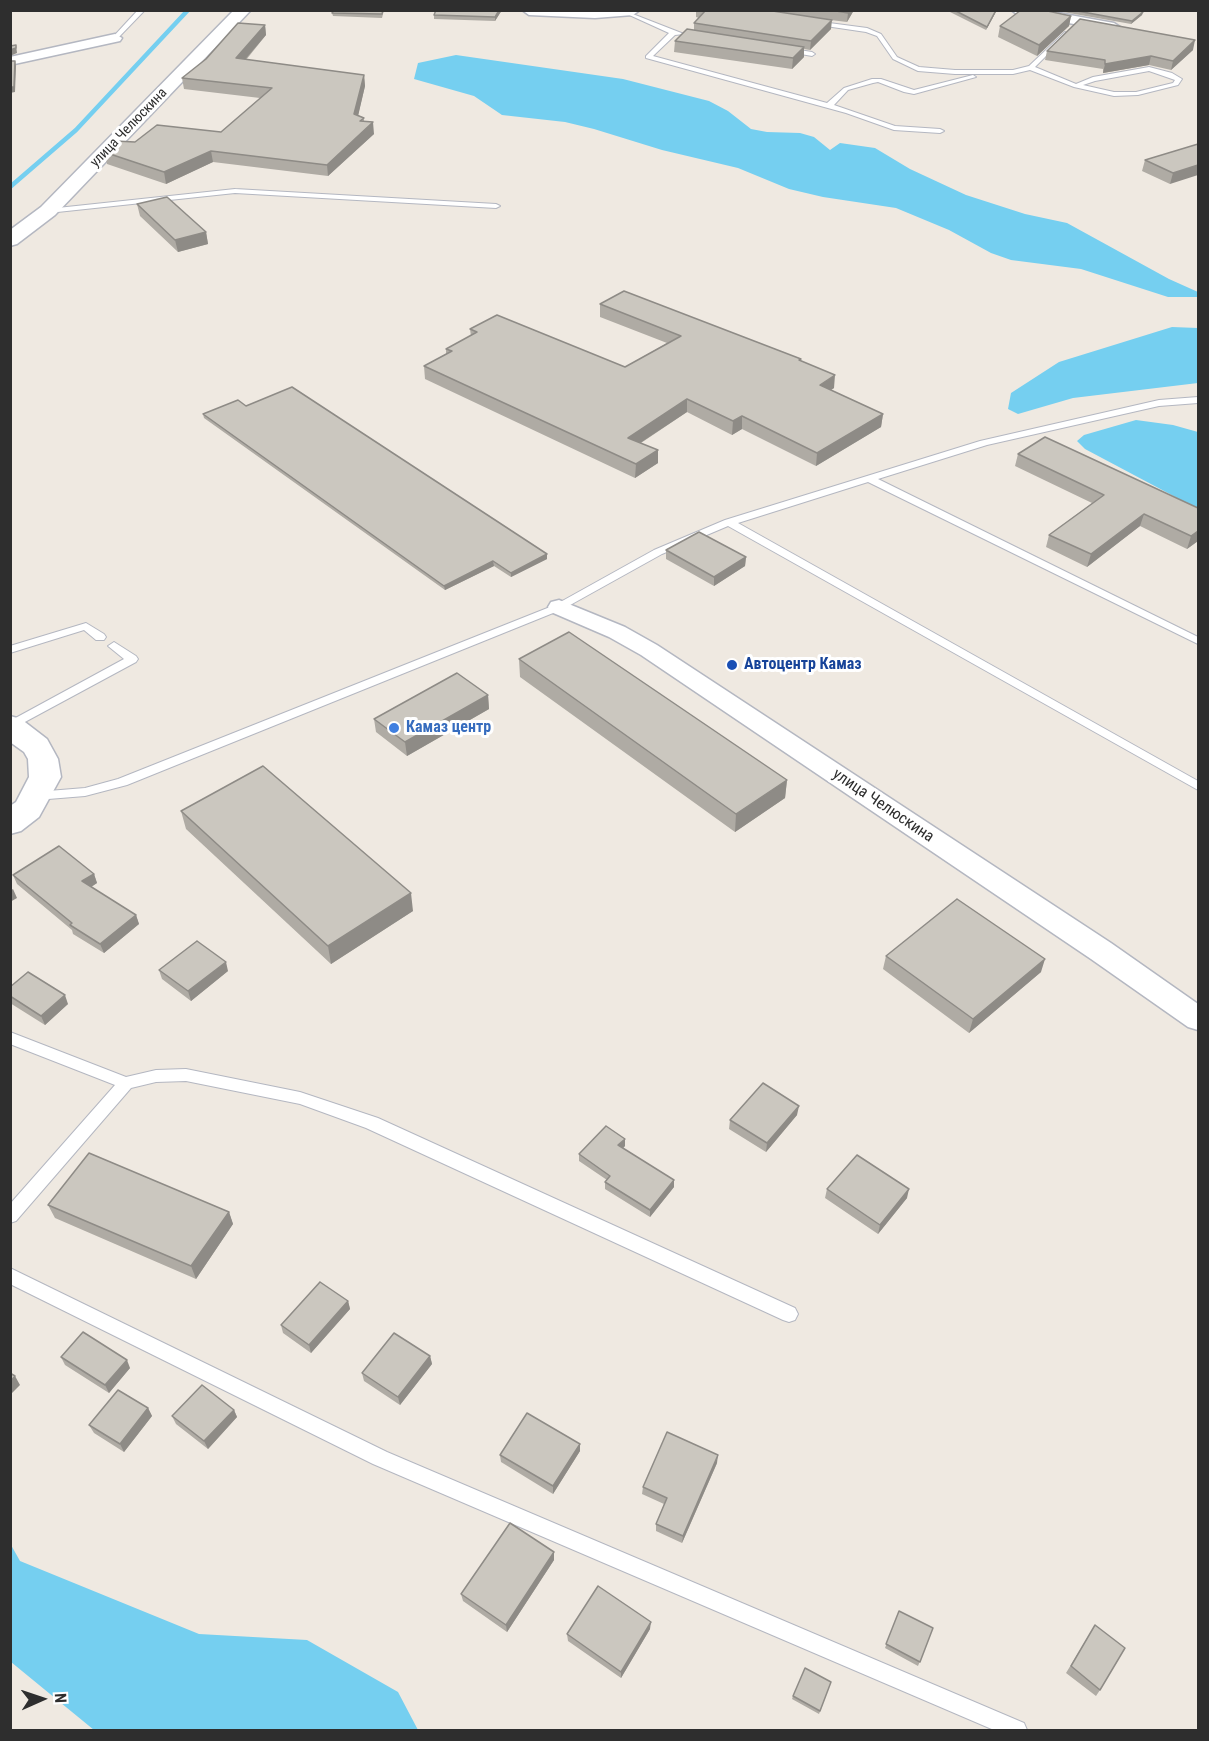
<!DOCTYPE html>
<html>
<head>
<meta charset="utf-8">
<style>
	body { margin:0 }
	#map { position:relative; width:1209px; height:1741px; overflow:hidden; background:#efe9e1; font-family:"Roboto Condensed",sans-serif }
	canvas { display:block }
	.frame { position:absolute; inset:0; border:12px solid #2e2e2e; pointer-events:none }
	.north { position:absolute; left:12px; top:1669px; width:60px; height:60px; -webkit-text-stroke:4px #fff; paint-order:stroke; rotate:87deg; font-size:16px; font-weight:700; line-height:24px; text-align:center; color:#2e2e2e }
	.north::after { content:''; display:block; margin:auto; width:21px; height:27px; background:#2e2e2e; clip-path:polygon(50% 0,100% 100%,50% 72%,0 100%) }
</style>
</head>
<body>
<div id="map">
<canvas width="1209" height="1741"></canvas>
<div class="frame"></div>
<div class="north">N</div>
</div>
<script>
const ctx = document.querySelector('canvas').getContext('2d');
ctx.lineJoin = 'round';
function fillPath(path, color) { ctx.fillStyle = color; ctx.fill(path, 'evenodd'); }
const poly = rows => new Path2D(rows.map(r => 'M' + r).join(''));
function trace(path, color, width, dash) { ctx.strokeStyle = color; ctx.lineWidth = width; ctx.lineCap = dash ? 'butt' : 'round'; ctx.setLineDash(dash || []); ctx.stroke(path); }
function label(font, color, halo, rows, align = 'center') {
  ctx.font = font + ' "Roboto Condensed",sans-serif'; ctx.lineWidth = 6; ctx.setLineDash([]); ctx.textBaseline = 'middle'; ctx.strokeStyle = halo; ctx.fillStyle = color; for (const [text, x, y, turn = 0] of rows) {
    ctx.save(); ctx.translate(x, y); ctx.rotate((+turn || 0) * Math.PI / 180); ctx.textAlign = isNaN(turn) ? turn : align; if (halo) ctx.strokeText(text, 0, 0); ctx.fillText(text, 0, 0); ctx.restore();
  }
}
fillPath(poly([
	[456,55,623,79,709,101,728,111,751,129,767,132,800,133,814,137,830,150,840,143,875,148,910,169,966,195,1025,214,1067,223,1169,279,1198,292,1198,297,1168,297,1081,269,1011,260,991,253,949,230,896,208,823,197,789,189,738,168,662,150,594,129,565,122,502,115,474,96,414,79,418,63],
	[1172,327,1198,328,1198,383,1073,398,1018,414,1008,409,1011,393,1059,362],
	[1136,420,1173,425,1198,432,1198,509,1085,449,1077,441,1084,435],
	[11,1545,20,1561,199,1634,307,1640,398,1692,418,1730,94,1730,11,1662]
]), '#75cff0');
trace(poly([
	[10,187,76,130,188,10]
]), '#75cff0', 4.5);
const service = poly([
	[138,10,145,10,117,39,113,39,113,37,138,10],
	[625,11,684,34,675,35,653,56,827,103,844,88,872,79,881,79,914,90,973,75,976,77,914,94,904,92,878,82,873,83,848,90,834,105,895,126,940,129,944,131,940,133,894,130,846,113,646,58,646,56,669,33,625,13,625,11],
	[814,21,867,28,881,34,897,57,919,67,955,70,1013,70,1029,66,1065,32,1067,35,1035,67,1076,84,1093,77,1149,67,1172,73,1182,79,1178,85,1138,95,1114,96,1074,87,1030,70,1013,74,955,74,918,71,893,59,877,36,866,32,812,24,814,21],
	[1149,71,1175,80,1173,83,1136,92,1114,92,1083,85,1095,81,1149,71],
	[786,48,812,52,815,54,812,56,784,51,786,48],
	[235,189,496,204,500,206,496,208,235,193,48,213,44,211,48,209,235,189],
	[1198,397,1198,403,1159,406,987,445,878,479,1198,637,1198,644,868,482,738,523,1198,781,1198,790,728,526,662,554,563,609,127,785,85,796,36,800,30,796,36,792,85,788,118,779,555,605,654,550,725,520,980,441,1159,400,1198,397],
	[86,623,104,634,106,637,104,640,96,640,84,630,10,653,10,646,86,623],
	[114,642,136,656,138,659,136,662,10,730,10,721,124,659,108,646,114,642],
	[10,1032,126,1077,156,1070,186,1069,300,1092,378,1118,795,1308,798,1314,795,1320,789,1322,783,1320,366,1128,300,1104,186,1081,156,1082,131,1088,16,1221,10,1223,10,1204,115,1085,10,1044,10,1032],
	[10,1268,387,1452,1024,1723,1027,1730,994,1730,373,1464,10,1284,10,1268]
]);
const minor = poly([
	[1011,10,1042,10,1114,23,1120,27,1114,31,1017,14,1011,10],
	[115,34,122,38,120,41,10,65,10,57,115,34],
	[559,600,625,627,657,645,1111,943,1198,1004,1198,1030,1188,1027,1091,959,641,655,609,637,551,612,548,607,551,602,559,600]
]);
const tertiary = poly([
	[234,10,251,10,55,215,17,244,10,246,10,230,41,207,234,10],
	[522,10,640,10,633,15,595,18,529,15,522,10],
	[10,716,21,719,47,739,58,759,61,777,39,817,21,831,10,834,10,806,16,802,29,777,28,759,24,752,10,742,10,716]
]);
trace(service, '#b4b7c1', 2);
trace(minor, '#b4b7c1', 3);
trace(tertiary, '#b4b7c1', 3);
fillPath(service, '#fff');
fillPath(minor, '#fff');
fillPath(tertiary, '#fff');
fillPath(poly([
	[334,10,384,10,382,18,333,16,332,13],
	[502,10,495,21,434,19,434,15],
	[696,10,854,10,847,22,814,18,831,29,810,50,804,49,804,57,792,69,674,52,675,41,694,30,694,23,699,18,696,17],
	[946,10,997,10,986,30],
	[1052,10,1136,10,1143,12,1142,15,1131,24],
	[1071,16,1069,26,1037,56,998,37,1000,26],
	[265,25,266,35,246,60,364,75,365,86,358,115,364,118,364,121,374,134,328,176,213,162,166,184,107,164,104,152,135,142,221,132,260,98,184,89,182,78],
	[1193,50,1171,70,1149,65,1103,73,1103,69,1045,60,1047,51],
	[1198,144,1170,184,1142,171,1145,160],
	[137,204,206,232,208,244,178,252,140,216],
	[600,304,801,361,834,388,831,390,883,414,881,427,816,466,742,429,732,435,687,412,641,443,658,463,635,478,425,379,424,366,446,354,446,349,471,336,470,329,625,367,667,343,600,317],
	[246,406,547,559,511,577,494,566,445,590,204,418,203,414],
	[1018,454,1198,508,1198,541,1187,549,1140,526,1087,567,1046,547,1049,535,1092,503,1015,466],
	[666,550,746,557,745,566,714,586,666,559],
	[519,659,787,780,785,798,735,832,520,677],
	[488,695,489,709,407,756,376,732,374,719],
	[181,811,413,911,331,964,186,829],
	[94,874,97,883,91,887,136,915,139,924,104,953,73,934,72,930,17,884,13,875],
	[886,956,1041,972,969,1033,883,969],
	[159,970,228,971,191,1001,162,979],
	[10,987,68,1004,45,1025,10,1003],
	[797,1115,766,1152,729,1129,730,1120],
	[625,1146,623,1148,674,1187,650,1217,605,1189,605,1182,607,1180,579,1161,579,1154],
	[827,1189,907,1198,878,1234,825,1198],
	[48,1205,229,1212,233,1224,196,1279,55,1218],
	[348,1301,350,1309,311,1353,283,1333,281,1325],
	[430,1356,432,1364,400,1405,364,1381,362,1373],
	[61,1357,130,1368,109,1393,65,1365],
	[148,1408,152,1416,124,1452,94,1433,89,1425],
	[234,1410,237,1417,208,1449,176,1424,172,1416],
	[580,1444,580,1451,553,1494,501,1462,500,1455],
	[717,1463,682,1543,656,1531,656,1524,664,1504,642,1494,643,1487],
	[554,1552,554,1560,507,1632,463,1601,461,1594],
	[899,1611,933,1628,918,1666,885,1648],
	[1095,1625,1100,1690,1096,1696,1066,1673],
	[650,1629,621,1678,568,1641,567,1634],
	[831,1682,819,1714,792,1699,793,1696]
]), '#afaba4');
fillPath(poly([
	[499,10,502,10,495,21,495,17],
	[849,10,854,10,847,22,848,13],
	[996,10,997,10,986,30,987,27],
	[1143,12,1142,15,1131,24,1132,21],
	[1071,16,1069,26,1037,56,1039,45],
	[832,20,831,29,810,50,811,41],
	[265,25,266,35,237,69,236,58],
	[1195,40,1193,50,1171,70,1173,61],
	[16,45,17,53,10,56,10,50],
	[804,47,804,57,792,69,793,58],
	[1151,56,1149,65,1103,73,1105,64],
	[15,61,16,66,15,92,10,93,10,87],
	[364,75,365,86,356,125,354,114],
	[373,122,374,134,328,176,327,165],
	[211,151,213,162,166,184,164,172],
	[1198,165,1198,175,1170,184,1173,173],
	[206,232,208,244,178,252,175,240],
	[835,375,834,388,818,398,820,385],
	[687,399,687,412,628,451,628,438],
	[883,414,881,427,816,466,817,453],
	[742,416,742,429,732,435,733,421],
	[658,450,658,463,635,478,636,464],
	[1144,514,1140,526,1087,567,1091,554],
	[1198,531,1198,541,1187,549,1191,536],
	[547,554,547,559,511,577,511,573],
	[746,557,745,566,714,586,714,577],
	[493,561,494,566,445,590,444,586],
	[488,695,489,709,407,756,405,742],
	[787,780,785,798,735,832,736,814],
	[94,874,97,883,85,891,82,881],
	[13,889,17,898,10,902,10,891],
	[411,893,413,911,331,964,328,946],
	[136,915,139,924,104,953,100,944],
	[1045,959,1041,972,969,1033,973,1019],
	[226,962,228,971,191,1001,188,991],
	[65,995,68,1004,45,1025,41,1016],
	[799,1106,797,1115,766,1152,767,1143],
	[625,1139,625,1146,618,1153,618,1145],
	[674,1180,674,1187,650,1217,650,1210],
	[909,1189,907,1198,878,1234,880,1225],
	[229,1212,233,1224,196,1279,191,1266],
	[348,1301,350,1309,311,1353,309,1345],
	[430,1356,432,1364,400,1405,398,1397],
	[127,1360,130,1368,109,1393,105,1385],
	[15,1376,20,1385,10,1395,10,1382],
	[148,1408,152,1416,124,1452,120,1444],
	[234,1410,237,1417,208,1449,204,1441],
	[580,1444,580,1451,553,1494,553,1486],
	[718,1455,717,1463,682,1543,683,1536],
	[554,1552,554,1560,507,1632,506,1625],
	[651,1622,650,1629,621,1678,621,1672]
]), '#8e8b86');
const building = poly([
	[334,10,383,10,382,14,332,13,334,10],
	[436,10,499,10,495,17,434,15,436,10],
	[706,10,766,10,832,20,811,41,694,23,706,10],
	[830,10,849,10,848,13,830,10],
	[954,10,996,10,987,27,954,10],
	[1021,10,1043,10,1071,16,1039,45,1000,26,1021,10],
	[1072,10,1136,10,1143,12,1132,21,1072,10],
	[1080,19,1195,40,1173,61,1151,56,1105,64,1105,60,1047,51,1080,19],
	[238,23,265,25,236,58,364,75,354,114,364,118,360,121,373,122,327,165,211,151,164,172,104,152,115,141,135,142,157,125,221,132,272,88,182,78,206,59,238,23],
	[687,29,804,47,793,58,675,41,687,29],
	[16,45,16,48,10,50,10,46,16,45],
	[10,61,15,61,14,87,10,87,10,61],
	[1198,144,1198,165,1173,173,1145,160,1198,144],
	[167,197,206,232,175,240,137,204,167,197],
	[624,291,801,359,799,360,835,375,820,385,883,414,817,453,742,416,733,421,687,399,628,438,658,450,636,464,424,366,452,351,446,349,477,332,470,329,497,315,625,367,681,336,600,304,624,291],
	[292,387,547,554,511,573,493,561,444,586,203,414,238,400,246,406,292,387],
	[1045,437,1198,508,1198,531,1191,536,1144,514,1091,554,1049,535,1104,495,1018,454,1045,437],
	[699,532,746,557,714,577,666,550,699,532],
	[569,632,787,780,736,814,519,659,569,632],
	[457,673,488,695,405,742,374,719,457,673],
	[263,766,411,893,328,946,181,811,263,766],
	[59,846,94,874,82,881,136,915,100,944,70,925,72,923,13,875,59,846],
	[957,899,1045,959,973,1019,886,956,957,899],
	[197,941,226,962,188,991,159,970,197,941],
	[28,972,65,995,41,1016,10,996,10,987,28,972],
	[763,1083,799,1106,767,1143,730,1120,763,1083],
	[606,1126,625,1139,618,1145,674,1180,650,1210,605,1182,610,1176,579,1154,606,1126],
	[89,1153,229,1212,191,1266,48,1205,89,1153],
	[857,1155,909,1189,880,1225,827,1189,857,1155],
	[320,1282,348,1301,309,1345,281,1325,320,1282],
	[83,1332,127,1360,105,1385,61,1357,83,1332],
	[394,1333,430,1356,398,1397,362,1373,394,1333],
	[10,1373,15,1376,10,1382,10,1373],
	[202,1385,234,1410,204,1441,172,1416,202,1385],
	[118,1390,148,1408,120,1444,89,1425,118,1390],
	[527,1413,580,1444,553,1486,500,1455,527,1413],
	[667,1432,718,1455,683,1536,656,1524,667,1498,643,1487,667,1432],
	[510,1523,554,1552,506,1625,461,1594,510,1523],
	[598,1586,651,1622,621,1672,567,1634,598,1586],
	[899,1611,933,1628,920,1662,886,1644,899,1611],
	[1095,1625,1125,1648,1100,1690,1071,1666,1095,1625],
	[805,1668,831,1682,820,1711,793,1696,805,1668]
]);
fillPath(building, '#cbc7bf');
trace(building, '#8e8b86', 1.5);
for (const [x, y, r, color] of [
	[732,665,6,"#1a4fb4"],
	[394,728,6,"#3f7fe0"]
]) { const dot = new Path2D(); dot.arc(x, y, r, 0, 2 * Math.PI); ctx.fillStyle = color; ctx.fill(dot); trace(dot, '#fff', 2); }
label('14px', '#2e2e2e', '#fff', [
	["улица Челюскина",129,128,-46]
]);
label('bold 16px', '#164399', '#fff', [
	["Автоцентр Камаз",744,665]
], 'left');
label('bold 16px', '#366cbe', '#fff', [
	["Камаз центр",406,728]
], 'left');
label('16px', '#2e2e2e', '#fff', [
	["улица Челюскина",883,806,34]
]);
</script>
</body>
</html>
